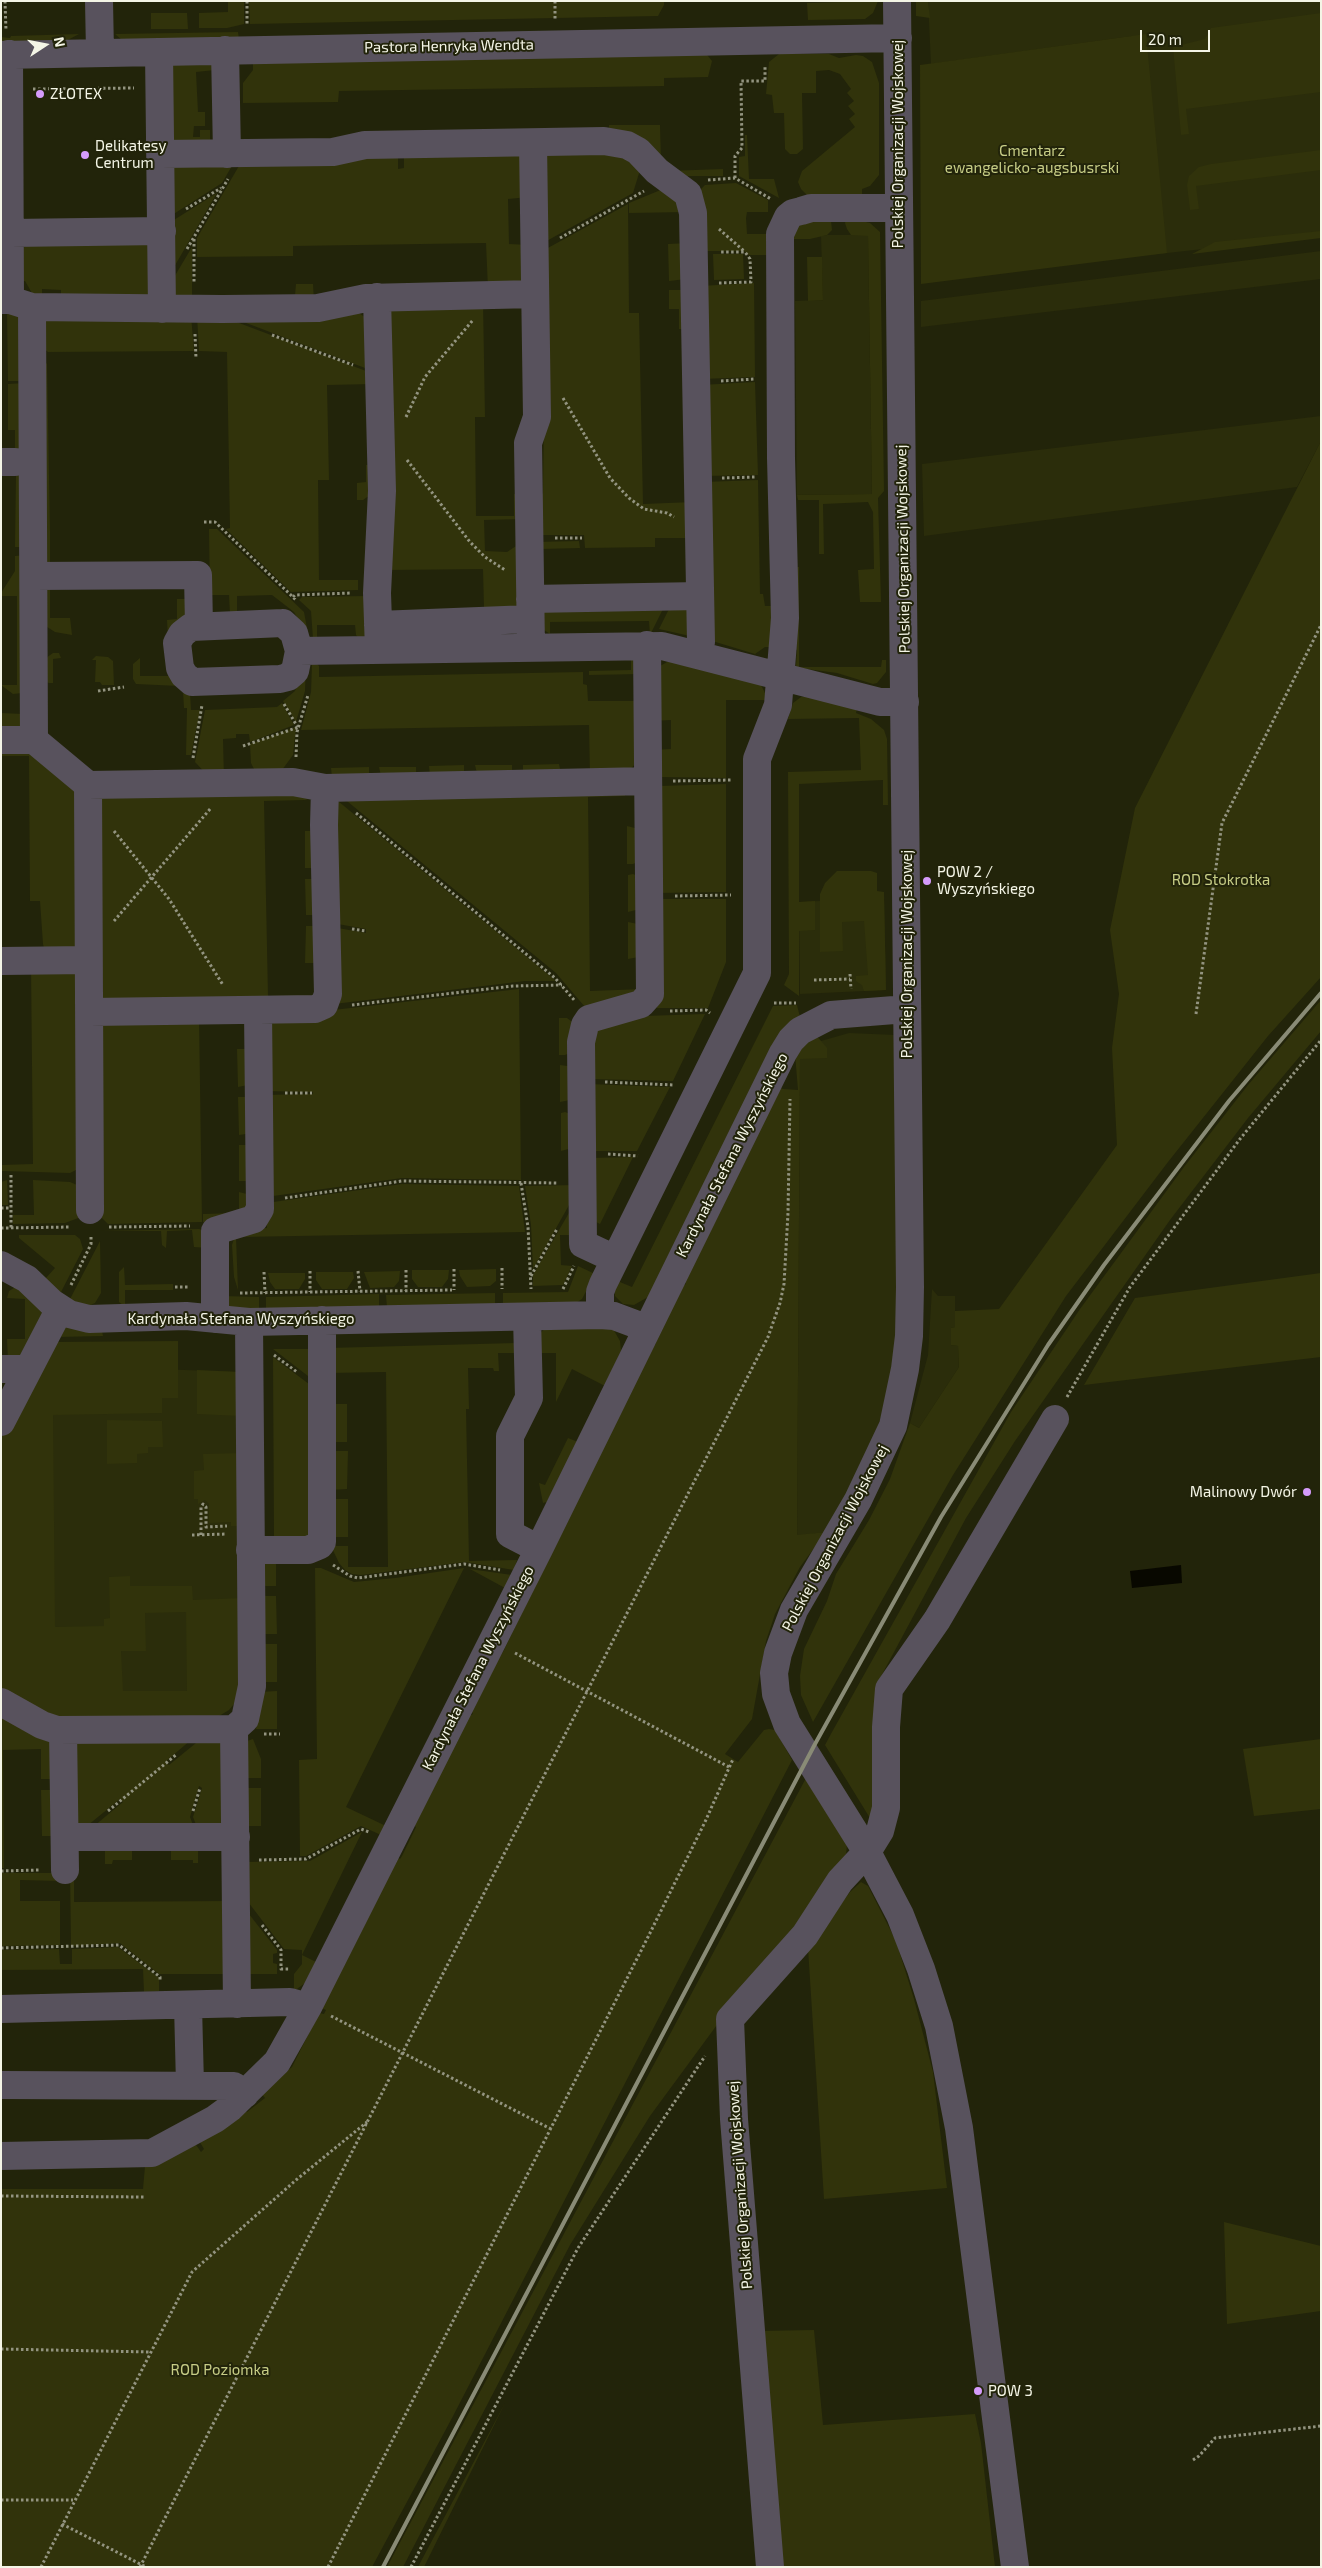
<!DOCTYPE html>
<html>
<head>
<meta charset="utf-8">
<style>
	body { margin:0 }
	#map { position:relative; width:1322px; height:2568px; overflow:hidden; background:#22240a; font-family:"Exo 2",sans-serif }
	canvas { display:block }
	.frame { position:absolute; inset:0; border:2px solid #f4f5e6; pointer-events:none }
	.north { position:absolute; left:20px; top:20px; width:50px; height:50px; -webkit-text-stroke:4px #22240a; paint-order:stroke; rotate:79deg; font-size:14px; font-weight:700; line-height:20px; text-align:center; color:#f4f5e6 }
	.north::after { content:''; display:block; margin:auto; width:18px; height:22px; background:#f4f5e6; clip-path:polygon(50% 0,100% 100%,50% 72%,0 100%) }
	.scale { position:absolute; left:1140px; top:30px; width:70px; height:22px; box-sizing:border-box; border:2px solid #f4f5e6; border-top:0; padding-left:6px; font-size:15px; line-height:18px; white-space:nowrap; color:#f4f5e6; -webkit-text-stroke:4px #22240a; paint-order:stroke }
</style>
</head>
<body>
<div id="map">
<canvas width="1322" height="2568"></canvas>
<div class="frame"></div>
<div class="north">N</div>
<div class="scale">20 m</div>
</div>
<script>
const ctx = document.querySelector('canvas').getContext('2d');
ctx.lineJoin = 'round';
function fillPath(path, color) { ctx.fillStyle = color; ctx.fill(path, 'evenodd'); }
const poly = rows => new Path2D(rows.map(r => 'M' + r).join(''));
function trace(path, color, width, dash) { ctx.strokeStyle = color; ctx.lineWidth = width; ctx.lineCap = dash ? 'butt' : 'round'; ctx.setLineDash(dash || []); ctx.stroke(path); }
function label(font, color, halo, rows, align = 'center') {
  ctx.font = font + ' "Exo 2",sans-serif'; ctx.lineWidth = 4; ctx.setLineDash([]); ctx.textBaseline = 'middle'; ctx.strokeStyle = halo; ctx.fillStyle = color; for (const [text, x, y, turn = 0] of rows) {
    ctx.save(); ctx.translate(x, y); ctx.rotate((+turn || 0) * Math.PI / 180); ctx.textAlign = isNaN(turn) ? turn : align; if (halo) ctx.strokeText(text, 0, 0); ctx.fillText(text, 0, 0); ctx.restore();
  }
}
fillPath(poly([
	[928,1,1321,1,1321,236,1149,255,1133,36,931,64],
	[827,235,868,235,872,494,797,495,795,301,823,300,821,236],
	[1321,251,1321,279,921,327,921,301],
	[1321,416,1321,441,1297,487,924,536,922,464],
	[884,898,886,990,800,994,799,902],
	[849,1033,896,1035,898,1320,895,1354,887,1398,872,1446,826,1532,797,1536,800,1047],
	[932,1289,938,1296,955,1296,955,1327,951,1328,951,1345,958,1346,959,1367,919,1428,910,1423,928,1355],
	[47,1365,240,1372,245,1691,3,1691,1,1455]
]), '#2b2d0b');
fillPath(poly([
	[228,1,244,1,244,24,227,28,199,28,199,13,228,12],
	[249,1,664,1,664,5,658,16,250,24],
	[878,1,873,13,865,19,808,20,807,3],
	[916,1,928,1,930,18,916,16],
	[151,13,187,13,188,29,151,29],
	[1321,13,1321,92,1186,109,1189,134,1181,135,1173,47,1205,39,1211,28],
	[238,32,239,39,122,40,115,34],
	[79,34,64,42,1,44,1,37,10,38,11,36],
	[1146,34,1167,253,921,284,920,65],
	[704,51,712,61,708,77,664,78,664,86,339,91,338,102,243,103,243,83,253,70,253,60],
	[779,54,829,54,839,58,856,55,863,56,872,62,879,83,879,175,870,186,862,189,862,197,807,195,801,189,798,182,802,171,855,127,849,119,855,114,848,106,854,101,847,93,851,89,840,74,829,70,816,71,816,93,802,93,803,149,797,154,790,154,785,149,784,113,774,113,772,95,766,94,769,62],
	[215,61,215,70,196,72,198,112,205,112,205,126,194,126,193,137,200,137,200,130,210,130,210,147,168,149,166,63],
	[609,125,660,125,661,162,609,136],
	[745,135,747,135,749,179,774,179,779,198,739,176,739,157,745,156],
	[612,147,640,170,633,193,543,243,546,155],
	[398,150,398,169,404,168,404,150,519,151,529,197,508,199,509,244,529,245,528,273,518,285,488,289,486,243,293,246,293,256,197,257,197,238,243,159],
	[1321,150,1321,170,1196,186,1199,209,1190,210,1187,185,1189,176,1199,167,1211,164],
	[236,159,222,183,169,217,168,160],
	[723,169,723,176,687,176,667,171],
	[736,183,768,200,768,212,747,212,746,218,747,234,769,234,769,255,749,255,744,251,699,251,700,190,705,185],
	[663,189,687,212,629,213,629,203],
	[217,193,170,274,169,223],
	[628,204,629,313,639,313,643,504,693,502,687,538,655,538,655,547,585,548,584,535,534,535,535,503,543,493,546,249],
	[866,218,866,222,870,223,880,232,884,491,878,498,881,602,860,602,858,570,874,569,873,512,868,502,823,504,824,554,819,554,819,500,798,500,797,495,872,494,868,236,851,235,847,229,845,223,846,220],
	[831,221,832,230,827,235,810,239,789,239,799,222],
	[1321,231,1321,238,1192,254,1215,242],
	[153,240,153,296,61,301,61,290,42,289,42,300,36,300,25,281,16,281,21,249,31,243],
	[688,243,686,279,669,281,668,244],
	[192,247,192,303,179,304,170,284],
	[713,254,743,254,744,279,714,280],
	[807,257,822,257,823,300,808,301],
	[754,283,755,377,701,379,700,286],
	[296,284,313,284,314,302,295,295],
	[669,290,688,290,689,329,679,329,679,309,669,309],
	[483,301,485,417,475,417,476,516,514,516,514,494,523,495,523,519,484,520,485,551,507,552,516,546,523,552,525,604,511,614,484,608,483,569,388,570,389,310],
	[7,311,18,312,24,381,8,381],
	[359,313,366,318,373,371,225,315],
	[191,315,194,351,48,352,40,346,44,321],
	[197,315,218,315,374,374,374,384,327,385,329,480,318,480,319,580,358,580,358,590,291,592,226,529,230,528,227,352,199,351],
	[47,363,50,531,50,568,47,566,42,367],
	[755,382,758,475,703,476,701,385],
	[25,383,25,455,15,456,15,430,8,430,8,384],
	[1321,441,1321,977,1268,1036,1168,1162,1066,1296,953,1475,813,1722,801,1695,800,1676,804,1649,827,1601,836,1574,869,1520,890,1479,910,1423,919,1428,959,1367,958,1346,951,1345,951,1328,955,1327,955,1311,999,1309,1117,1145,1112,1048,1119,994,1110,930,1135,808],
	[366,465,376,465,370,495,363,500,357,500,357,483,366,482],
	[26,466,26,547,15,547,16,474],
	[758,480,760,594,763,594,765,606,774,606,772,647,765,647,755,654,709,640,703,482],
	[209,529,217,529,304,612,309,639,294,612,272,595,237,596,237,614,230,614,229,595,210,595],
	[579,541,580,548,540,549,534,542],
	[26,555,22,693,13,694,1,685,17,685,17,596,1,596,1,593,15,571,15,556],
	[794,567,799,567,799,667,881,667,882,660,886,660,886,672,877,683,873,684,837,673,799,668,796,666,797,650,792,649],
	[50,586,50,618,70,618,72,635,55,632,44,625,43,590],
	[368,596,368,636,359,639,356,635,355,625,317,625,317,638,313,639,311,611,299,600,302,597],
	[177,599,187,599,187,614,168,638,167,620,177,619],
	[685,601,694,637,659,629,669,609],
	[663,609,650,635,649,621,550,622,550,634,544,630,536,610],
	[53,653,59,653,61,658,53,659,53,683,49,683,46,682,46,658],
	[96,656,108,657,113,661,114,685,102,685,100,682,95,682,96,660,92,660],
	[631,656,641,674,589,675,589,671,631,670],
	[140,658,140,676,169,676,190,693,191,710,200,710,191,755,186,755,187,708,184,708,183,691,179,686,136,684,133,679,133,664],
	[669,661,761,685,765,693,766,700,726,700,726,778,659,777,652,750,671,749,671,720,652,721,660,666],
	[312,664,317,664,319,666,319,677,583,672,583,684,587,685,588,701,641,701,640,758,629,771,590,776,589,725,301,730,311,692],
	[306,665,305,691,296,722,283,701,295,691,302,666],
	[811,696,857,708,856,713,871,719,884,730,887,739,888,805,883,805,883,780,799,784,799,902,815,901,815,930,799,931,799,996,784,985,789,974,788,772,861,770,859,718,788,719,793,703,801,697],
	[282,703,294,725,250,742,249,734,236,734,236,738,223,739,224,779,211,779,195,762,205,710,277,707],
	[1,713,23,714,28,724,1,734],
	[296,727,293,755,282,770,254,769,251,763,250,744],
	[1,747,27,747,66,778,79,799,77,949,44,948,43,944,40,901,30,901,29,756,1,756],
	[559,764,560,769,523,773,523,765],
	[464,765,464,775,430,776,429,766],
	[475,765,512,765,512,773,478,778],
	[369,767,369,777,332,777,331,768],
	[379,767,416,767,416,777,382,781],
	[726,784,726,892,656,893,659,786],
	[625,787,625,796,588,797,590,991,644,989,585,1007,556,973,342,797],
	[104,791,318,796,305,800,264,801,268,996,308,995,320,997,103,1006,97,794],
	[338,801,556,981,525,981,334,1004,332,927,366,933,366,929,332,923],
	[627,826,643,830,643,860,633,864,627,864],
	[305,831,314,831,314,868,305,868],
	[837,871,871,871,877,873,877,891,884,892,886,990,864,991,862,985,856,981,856,976,868,975,864,921,842,922,843,951,820,952,820,894,825,883],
	[633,874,643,878,644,908,628,912,628,875],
	[305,879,313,879,314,915,306,915],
	[656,899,726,899,726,962,708,1008,657,1008],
	[628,922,643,925,644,956,628,959],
	[306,926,315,926,315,963,305,963],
	[31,966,78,971,84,1166,70,1173,1,1171,1,1165,33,1164],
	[519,989,521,1180,402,1178,266,1197,264,1095,313,1094,313,1092,264,1091,265,1025,333,1010],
	[1321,1000,1321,1031,1248,1118,1170,1220,1015,1441,966,1518,879,1680,873,1823,825,1745,832,1732,1011,1412,1080,1309,1184,1167,1248,1085],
	[797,1005,800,1017,648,1297,634,1305,623,1304,615,1296,615,1280,632,1287,773,1006],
	[705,1014,673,1081,589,1079,591,1034,613,1017],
	[199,1016,202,1222,108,1224,102,1218,99,1210,102,1020],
	[559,1018,567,1018,575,1024,575,1051,565,1055,559,1055],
	[815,1034,827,1048,827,1058,800,1059,797,1535,826,1532,800,1567,775,1614,766,1641,752,1719,725,1754,738,1762,764,1730,769,1729,775,1730,792,1760,452,2418,372,2567,1,2567,1,2189,143,2189,145,2166,192,2139,201,2152,204,2149,196,2136,243,2109,247,2112,265,2098,261,2093,292,2067,319,2013,324,2014,326,2010,321,2008,396,1856,400,1859,402,1856,416,1827,412,1824,467,1714,472,1715,473,1713,468,1711,504,1650,650,1344,655,1345,656,1343,652,1340,681,1284,685,1285,686,1283,682,1280,778,1087,783,1089,798,1090,795,1054],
	[237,1049,246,1049,248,1085,238,1087],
	[560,1065,575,1067,575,1099,560,1102],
	[588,1084,670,1087,637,1151,589,1151],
	[238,1097,246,1097,246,1134,239,1135],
	[565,1112,576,1116,576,1147,561,1151,561,1113],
	[239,1145,247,1145,248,1181,239,1181],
	[633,1157,600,1224,596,1222,589,1158],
	[7,1180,8,1205,1,1205,1,1182],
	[33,1180,70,1182,84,1188,81,1217,65,1223,13,1224,13,1215,34,1215],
	[402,1184,519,1186,525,1232,239,1237,239,1229,267,1228,266,1203],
	[576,1185,577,1191,533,1269,531,1225,525,1186],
	[239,1192,255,1196,252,1210,216,1222,203,1222,203,1214,239,1213],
	[577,1199,577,1235,560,1235,561,1265,572,1266,563,1285,533,1286,533,1275],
	[199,1229,202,1230,208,1248,194,1247,192,1230,167,1231,166,1248,162,1245,161,1231,100,1231],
	[237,1229,236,1237,238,1290,234,1277,232,1245],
	[19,1235,75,1235,80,1239,83,1249,60,1294,45,1279,55,1268,19,1238],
	[100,1241,101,1293,95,1303,84,1308,69,1301],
	[578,1266,595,1274,582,1299,576,1303,503,1306,503,1293,568,1292],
	[124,1267,125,1285,173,1284,173,1290,125,1290,125,1307,119,1302,119,1272],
	[496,1269,496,1281,490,1286,467,1287,460,1276,459,1270],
	[449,1270,448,1279,442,1287,418,1287,412,1279,412,1270],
	[400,1271,399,1281,394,1287,370,1288,364,1272],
	[316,1272,353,1272,354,1278,347,1289,322,1289,316,1280],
	[268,1273,305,1273,305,1279,299,1289,275,1289,270,1282],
	[1321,1273,1321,1357,1084,1385,1135,1298],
	[17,1286,47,1310,31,1353,8,1361,7,1339,25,1339,25,1299,7,1298,9,1291],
	[495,1293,495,1306,387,1308,386,1295],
	[379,1294,379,1308,266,1311,266,1297],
	[222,1296,259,1297,259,1310,222,1309],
	[59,1320,102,1331,103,1336,57,1337],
	[612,1327,620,1341,621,1351,605,1386,572,1369,556,1402,556,1353,536,1353,540,1333,545,1329],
	[178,1341,178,1398,162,1398,162,1413,53,1415,55,1627,104,1626,104,1619,110,1618,109,1577,130,1576,130,1586,192,1586,193,1600,244,1598,245,1691,229,1710,219,1716,69,1723,1,1695,1,1438,40,1361,54,1342],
	[186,1612,187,1691,123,1691,121,1651,146,1651,145,1613],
	[516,1343,517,1353,498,1353,499,1371,494,1371,493,1368,468,1368,469,1409,466,1409,469,1561,517,1560,514,1570,465,1562,361,1575,352,1574,345,1570,339,1563,331,1546,348,1546,348,1567,388,1567,386,1372,328,1373,328,1348],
	[273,1349,317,1349,317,1383],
	[273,1357,317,1390,314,1536,274,1536],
	[197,1370,240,1372,241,1416,197,1414],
	[329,1404,347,1404,347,1442,329,1442],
	[107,1420,162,1421,163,1447,148,1447,148,1453,137,1454,137,1463,107,1464],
	[568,1438,578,1442,547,1502,543,1503,539,1483,545,1485],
	[329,1451,348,1451,347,1489,330,1490],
	[241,1453,242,1526,231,1526,231,1522,209,1523,209,1504,205,1500,198,1504,198,1499,194,1499,194,1471,204,1470,203,1454],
	[330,1499,348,1499,348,1537,330,1537],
	[276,1559,276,1586,258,1586,258,1566],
	[315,1568,321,1568,354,1582,395,1578,464,1568,346,1807,386,1826,381,1835,361,1826,306,1856,300,1856,299,1760,317,1759],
	[470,1569,512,1575,505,1588],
	[259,1596,276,1596,277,1634,259,1634],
	[259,1644,277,1644,277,1682,259,1682],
	[277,1691,277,1729,256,1729,260,1692],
	[1,1708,51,1737,59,1779,41,1779,41,1749,3,1750,4,1868,1,1868],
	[198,1734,165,1762,169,1765,207,1734,223,1741,226,1822,198,1830,193,1817,202,1788,199,1786,190,1817,195,1830,88,1831,123,1802,120,1799,82,1830,77,1827,71,1743],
	[253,1739,261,1759,261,1778,241,1778,247,1741],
	[1321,1739,1321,1809,1254,1816,1243,1749],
	[806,1778,847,1845,846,1854,805,1919,750,1980,650,2116,570,2245,403,2567,387,2567],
	[242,1788,261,1788,261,1826,242,1826],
	[41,1790,59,1790,52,1836,42,1836],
	[362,1832,302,1955,318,1963,308,1981,294,1991,294,1974,302,1964,302,1950,284,1949,242,1894,242,1862,310,1861],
	[132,1843,132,1860,113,1860,112,1864,105,1864,105,1844],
	[171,1843,198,1843,198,1863,193,1863,193,1860,171,1860],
	[70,1865,74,1865,74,1902,231,1901,232,1974,159,1974,120,1943,71,1946],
	[1,1873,59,1873,60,1881,20,1880,20,1901,60,1901,60,1945,1,1946],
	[861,1882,868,1886,896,1941,914,1999,933,2072,947,2188,824,2199,808,1948,850,1892],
	[242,1905,277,1950,277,1953,273,1954,273,1963,277,1964,277,1974,243,1974],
	[118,1947,159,1978,159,1991,144,1992,143,1969,1,1970,1,1950,59,1949,60,1964,72,1964,72,1949],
	[1224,2222,1321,2246,1321,2311,1227,2324],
	[814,2330,823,2425,975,2414,981,2443,995,2567,776,2567,760,2331],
	[505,2403,424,2567,418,2567,419,2565]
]), '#31330b');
fillPath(poly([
	[1181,1565,1182,1583,1132,1588,1130,1571]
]), '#080800');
trace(poly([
	[5,1,6,31],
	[247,1,247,26],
	[555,1,555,21],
	[33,89,134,88],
	[735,178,735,156,742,148,741,81,765,81,765,66],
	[708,180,735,178,771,199],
	[186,209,221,188],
	[719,229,744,251],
	[560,238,644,191],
	[194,239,194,283],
	[187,249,228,179],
	[719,283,751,282,750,259,745,252,719,252],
	[195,334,196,359],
	[272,335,353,365],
	[721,381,755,379],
	[563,398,610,478,629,498,644,509,667,513,674,517],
	[406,417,425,377,473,320],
	[407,460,470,542,485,557,505,570],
	[722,478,756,477],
	[204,522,215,522,297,601],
	[555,538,582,538],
	[293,597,295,595,351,593],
	[98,691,124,687],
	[284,704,297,726],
	[243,746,299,727],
	[296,757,297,732,308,695],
	[193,758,202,705],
	[673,781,732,780],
	[356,813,555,978,575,1001],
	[114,831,169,899,223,985],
	[675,896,731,895],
	[114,921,211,808],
	[352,929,366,931],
	[850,974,851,989],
	[814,980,850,979],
	[774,1003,796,1003],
	[352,1005,513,986,562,985],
	[670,1011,706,1010,710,1013],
	[1196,1014,1222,823,1321,625],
	[605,1082,674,1085],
	[285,1093,312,1093],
	[608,1154,638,1156],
	[11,1175,11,1228],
	[521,1183,528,1227,531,1289],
	[285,1198,402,1181,558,1183],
	[1,1208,11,1208],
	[109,1227,190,1226],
	[1,1228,70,1227],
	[502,1268,502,1289],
	[454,1269,454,1290],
	[406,1270,406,1291],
	[310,1271,310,1292],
	[358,1271,360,1291],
	[264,1272,265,1293],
	[531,1276,557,1229],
	[71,1285,91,1244,91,1235],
	[175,1287,189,1287],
	[563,1289,574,1266],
	[240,1293,452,1290],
	[274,1355,297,1372],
	[1067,1397,1130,1287,1240,1139,1321,1040],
	[192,1535,227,1534],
	[201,1535,201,1507,203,1504,206,1507,206,1527,227,1526],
	[333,1565,350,1576,358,1578,464,1564,500,1570],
	[515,1653,729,1767],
	[264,1734,280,1734],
	[108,1811,177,1754],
	[193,1811,200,1788],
	[259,1860,306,1859,361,1829,369,1832],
	[1,1871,39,1870],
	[262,1925,281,1950,281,1969,290,1969],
	[1,1948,119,1945,160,1977,160,1980],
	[331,2016,551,2129],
	[1,2196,144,2197],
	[1,2349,151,2352],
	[1193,2460,1199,2456,1215,2438,1321,2426],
	[1,2500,73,2500],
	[62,2524,146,2567],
	[41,2567,192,2272,296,2180,367,2122],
	[140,2567,768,1337,780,1303,784,1284,788,1213,790,1099],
	[328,2567,648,1937,705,1822,733,1759],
	[411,2567,578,2248,705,2056]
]), '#939480', 3, [2.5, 2.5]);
trace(poly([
	[99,1,100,52],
	[897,1,910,1287,909,1336,905,1369,893,1426,858,1500,794,1610,778,1653,774,1673,776,1694,787,1724,867,1852,900,1915,921,1969,939,2026,959,2128,1015,2567],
	[225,50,227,154],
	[159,52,162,309],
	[9,54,10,300],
	[1,55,898,38],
	[161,154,333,152,365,145,604,141,627,145,638,151,657,171,688,194,693,213,701,642,697,654],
	[11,233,162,231],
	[377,297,382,491,377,593,379,650],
	[1,300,10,300,32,307,222,309,318,308,366,298,535,294],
	[32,307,34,740,88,785,293,782,325,788,647,781],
	[1,462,15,462],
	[34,576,198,575,199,626],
	[530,599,700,596],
	[283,623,294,633,299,651,295,671,288,677,280,679,192,682,184,675,180,668,177,643,182,634,191,627,283,623],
	[378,625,530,619],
	[531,647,528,443,537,417,533,143],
	[299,651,662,646,880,702,905,702],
	[1,740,34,740],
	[88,785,90,1210],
	[1,961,88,960],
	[90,1012,315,1009,324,1005,328,994,324,825,325,788],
	[615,1259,583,1244,581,1042,585,1025,589,1019,641,1004,650,994,647,645],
	[1,1265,27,1279,52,1303,69,1314,89,1319,186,1316,249,1322,600,1315,614,1316,646,1328],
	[600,1315,600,1292,603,1284,757,973,757,759,778,705,785,618,781,458,780,234,788,217,793,213,801,211,811,208,898,208],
	[527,1317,529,1398,510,1436,510,1534,539,1549],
	[215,1319,215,1231,254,1219,260,1209,258,1010],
	[1,1369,28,1369],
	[1,1422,55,1318],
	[250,1550,308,1550,320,1545,322,1542,322,1320],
	[1,1702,42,1725,57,1730,234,1729],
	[63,1730,65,1870],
	[65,1837,236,1837],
	[237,2004,234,1729,245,1719,252,1686,249,1322],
	[188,2005,190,2085],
	[1,2009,290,2002,308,2007],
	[1,2085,234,2086,245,2094],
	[1,2156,152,2153,215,2119,230,2108,277,2062,308,2007,539,1549,783,1053,791,1040,800,1031,831,1015,907,1009],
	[770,2567,734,2119,730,2019,805,1935,840,1881,867,1852,880,1831,886,1808,886,1727,889,1689,937,1620,1055,1419]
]), '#58525d', 28);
trace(poly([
	[383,2567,815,1744,941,1517,1048,1345,1104,1265,1229,1101,1321,993]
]), '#898b76', 4);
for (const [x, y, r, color] of [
	[40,94,5,"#d59bfb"],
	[85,155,5,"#d59bfb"],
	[927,881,5,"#d59bfb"],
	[1307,1492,5,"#d59bfb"],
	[978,2391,5,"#d59bfb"]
]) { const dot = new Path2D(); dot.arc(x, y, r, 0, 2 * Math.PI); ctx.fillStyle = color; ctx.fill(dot); trace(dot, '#22240a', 2); }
label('15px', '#f4f5e6', '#22240a', [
	["Pastora Henryka Wendta",449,46,-1],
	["Polskiej Organizacji Wojskowej",898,144,-90],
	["Polskiej Organizacji Wojskowej",903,549,-91],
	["Polskiej Organizacji Wojskowej",907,954,-90],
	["Kardynała Stefana Wyszyńskiego",732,1155,-63],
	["Kardynała Stefana Wyszyńskiego",241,1319],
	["Polskiej Organizacji Wojskowej",835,1538,-62],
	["Kardynała Stefana Wyszyńskiego",478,1668,-63],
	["Polskiej Organizacji Wojskowej",740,2185,-94]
]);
label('15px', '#f4f5e6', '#22240a', [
	["ZŁOTEX",50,94],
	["Delikatesy",95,146],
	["Centrum",95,163],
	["POW 2 /",937,872],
	["Wyszyńskiego",937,889],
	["Malinowy Dwór",1297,1492,"right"],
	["POW 3",988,2391]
], 'left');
label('15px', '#c7cd86', '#22240a', [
	["Cmentarz",1032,151],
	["ewangelicko-augsbusrski",1032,168],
	["ROD Stokrotka",1221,880],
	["ROD Poziomka",220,2370]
]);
</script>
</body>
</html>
